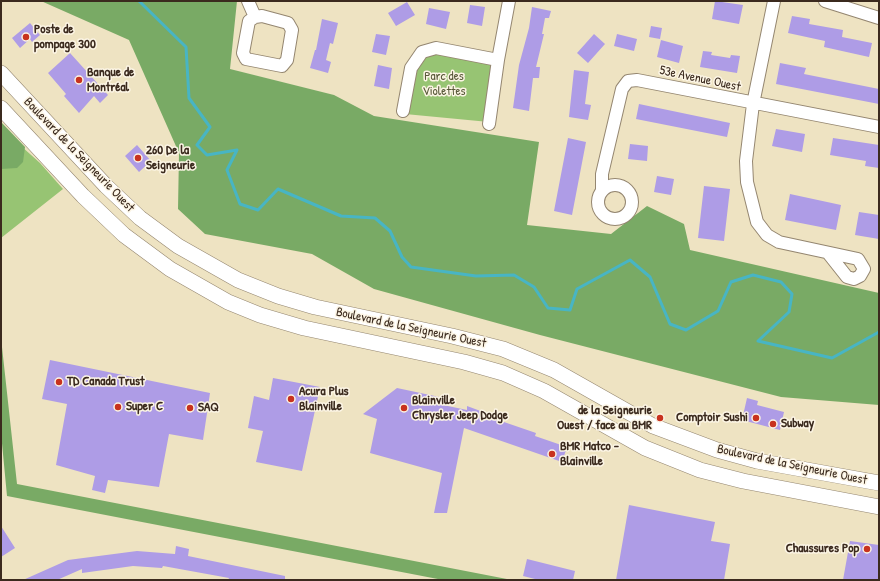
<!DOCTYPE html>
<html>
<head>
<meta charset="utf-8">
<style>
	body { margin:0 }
	#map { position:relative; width:880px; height:581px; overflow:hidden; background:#eee3c2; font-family:"Patrick Hand",sans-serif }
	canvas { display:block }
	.frame { position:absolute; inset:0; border:2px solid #3b2a1e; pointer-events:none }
</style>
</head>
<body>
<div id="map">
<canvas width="880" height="581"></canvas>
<div class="frame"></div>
</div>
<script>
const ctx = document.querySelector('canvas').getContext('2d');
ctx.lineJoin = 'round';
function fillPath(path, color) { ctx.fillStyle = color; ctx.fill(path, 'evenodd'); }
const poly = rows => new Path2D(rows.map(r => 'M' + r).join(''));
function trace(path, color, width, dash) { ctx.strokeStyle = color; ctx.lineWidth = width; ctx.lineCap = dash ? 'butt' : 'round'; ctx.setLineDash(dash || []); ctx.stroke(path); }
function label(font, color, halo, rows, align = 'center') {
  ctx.font = font + ' "Patrick Hand",sans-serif'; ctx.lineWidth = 3; ctx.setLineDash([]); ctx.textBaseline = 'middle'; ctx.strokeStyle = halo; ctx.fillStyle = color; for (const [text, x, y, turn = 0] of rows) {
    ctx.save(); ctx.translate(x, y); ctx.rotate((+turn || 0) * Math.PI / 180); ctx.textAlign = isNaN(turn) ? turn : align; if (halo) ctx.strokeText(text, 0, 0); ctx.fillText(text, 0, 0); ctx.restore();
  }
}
fillPath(poly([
	[436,50,498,60,489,122,405,114,420,55],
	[1,128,40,163,63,189,1,238]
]), '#97c473');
fillPath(poly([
	[41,1,237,1,230,69,334,95,374,116,539,142,527,225,611,234,647,206,684,224,690,250,879,293,879,405,781,397,540,335,374,289,312,254,205,234,178,209,179,153,129,40],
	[1,122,25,147,23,162,17,168,1,169],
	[1,338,17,484,512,580,443,580,7,496,1,433]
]), '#79aa65');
trace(poly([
	[139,1,186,47,189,98,210,127,197,145,207,155,237,150,227,170,240,204,258,210,278,189,341,216,375,218,390,231,402,257,411,267,476,276,514,275,534,287,548,308,570,310,577,289,630,260,650,277,670,324,686,330,718,311,731,282,753,275,781,282,792,294,789,312,758,341,832,358,879,332]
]), '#48b5c4', 3);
fillPath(poly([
	[715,1,743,5,739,24,712,19],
	[407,2,415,15,396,26,388,13],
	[470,5,485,7,482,26,467,23],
	[532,7,551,11,549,18,545,18,542,34,544,34,536,67,540,67,539,78,533,78,529,111,513,108,519,65,529,28],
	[429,8,450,12,446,29,426,24],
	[792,16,810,19,809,24,843,30,842,37,872,43,869,57,824,47,825,41,788,33],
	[322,19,338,23,333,44,330,43,326,60,331,62,328,73,310,68,315,50,316,50],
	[30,23,40,35,32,42,30,39,20,48,12,38],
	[651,26,662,28,660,39,649,37],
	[376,34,390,36,386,55,372,52],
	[594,34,605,44,588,63,577,53],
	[617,34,637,39,634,51,614,46],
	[661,40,683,46,679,63,657,57],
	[703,51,712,52,711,55,730,58,731,55,740,56,737,73,700,67],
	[70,53,108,95,100,103,94,96,79,113,64,96,66,94,48,73],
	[780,63,806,68,804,74,879,89,879,104,776,84],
	[378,65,392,68,389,89,374,86],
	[574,70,589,72,585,104,591,105,588,120,569,117],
	[639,104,730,123,727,137,636,119],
	[776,129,805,134,802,152,772,146],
	[568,138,586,142,572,215,554,211],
	[833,138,879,145,879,168,865,166,866,161,830,155],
	[630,144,648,146,647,161,628,159],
	[137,145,151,161,139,172,125,156],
	[657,176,674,179,671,195,654,192],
	[704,186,730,189,724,241,698,238],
	[790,194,841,205,836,230,785,220],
	[859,212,879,215,879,239,855,235],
	[50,360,210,393,203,440,169,434,159,487,108,480,105,493,92,490,95,476,56,465,67,404,42,399],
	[273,378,320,387,302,471,256,462,263,431,248,428,254,396,269,400],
	[397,388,444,398,443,405,467,410,467,406,502,419,501,421,536,433,535,436,567,447,562,462,464,428,447,513,434,513,442,473,370,453,377,419,363,414],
	[747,398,758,401,757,405,784,412,780,430,742,420],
	[629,505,715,522,711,541,730,544,724,580,616,580],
	[1,526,15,548,1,557],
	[850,541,879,545,879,580,843,580],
	[176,546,189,549,188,556,285,576,285,580,228,580,229,578,163,566,162,568,133,566,82,573,82,569,57,580,23,580,68,560,137,551,175,554],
	[527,559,575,571,573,580,539,580,523,576]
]), '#ae9ce6');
const minor = poly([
	[248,1,255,17],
	[774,1,753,104,746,161,747,182,757,222,767,235,779,242,858,259,864,269,860,276,854,279,847,277,828,253],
	[825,1,879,18],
	[262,16,288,23,292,30,287,60,282,66,246,59,243,53,249,21,255,17,262,16],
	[403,111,411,68,422,52,436,48,498,60],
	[489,124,498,60,509,1],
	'598 202a17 17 0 1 1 34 0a17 17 0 1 1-34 0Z',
	[602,191,602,174,622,89,628,81,637,80,879,127]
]);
const major = poly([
	[1,73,106,186,140,218,178,246,238,280,278,296,315,307,452,336,503,349,554,370,653,426,717,450,757,461,879,483],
	[1,108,83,196,124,235,170,269,228,302,260,315,304,328,464,362,503,373,544,391,645,448,700,470,743,481,879,507]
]);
trace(minor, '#948670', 14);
trace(major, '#948670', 16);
trace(minor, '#fff', 12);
trace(major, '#fff', 15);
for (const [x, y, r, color] of [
	[26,37,4,"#c8321e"],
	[79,80,4,"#c8321e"],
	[138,158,4,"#c8321e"],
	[59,382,4,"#c8321e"],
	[291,399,4,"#c8321e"],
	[118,407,4,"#c8321e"],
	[190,408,4,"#c8321e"],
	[404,408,4,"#c8321e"],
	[660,418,4,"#c8321e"],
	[756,418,4,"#c8321e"],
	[773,424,4,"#c8321e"],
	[552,454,4,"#c8321e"],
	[867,549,4,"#c8321e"]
]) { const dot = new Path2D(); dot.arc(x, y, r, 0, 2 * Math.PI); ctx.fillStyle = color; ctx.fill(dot); trace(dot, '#fcf5e5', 1.5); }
label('bold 13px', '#3b2a1e', '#fcf5e5', [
	["Poste de",34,30],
	["pompage 300",34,45],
	["Banque de",87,73],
	["Montréal",87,88],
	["260 De la",146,151],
	["Seigneurie",146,166],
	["TD Canada Trust",67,382],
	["Acura Plus",299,392],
	["Blainville",299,407],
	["Blainville",412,401],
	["Chrysler Jeep Dodge",412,416],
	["Super C",126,407],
	["SAQ",198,408],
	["de la Seigneurie",652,411,"right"],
	["Ouest / face au BMR",652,426,"right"],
	["Comptoir Sushi",748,418,"right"],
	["Subway",781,424],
	["BMR Matco -",560,447],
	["Blainville",560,462],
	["Chaussures Pop",859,549,"right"]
], 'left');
label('13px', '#575838', '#fcf5e5', [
	["Parc des",444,77],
	["Violettes",444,92]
]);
label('13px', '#3b2a1e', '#fcf5e5', [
	["53e Avenue Ouest",700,79,12],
	["Boulevard de la Seigneurie Ouest",79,155,46],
	["Boulevard de la Seigneurie Ouest",411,328,12],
	["Boulevard de la Seigneurie Ouest",792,465,12]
]);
</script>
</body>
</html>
